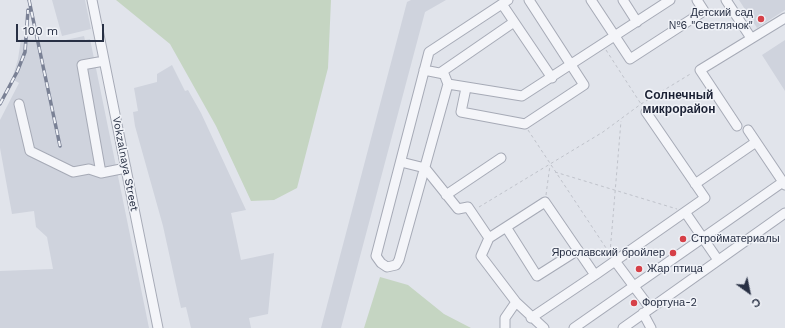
<!DOCTYPE html>
<html>
<head>
<meta charset="utf-8">
<style>
	body { margin:0 }
	#map { position:relative; width:785px; height:328px; overflow:hidden; background:#e1e4eb; font-family:"Work Sans",sans-serif }
	canvas { display:block }
	.north { position:absolute; left:729px; top:272px; width:40px; height:40px; -webkit-text-stroke:3px #f1f3f8; paint-order:stroke; rotate:147deg; font-size:11px; font-weight:700; line-height:16px; text-align:center; color:#283044 }
	.north::after { content:''; display:block; margin:auto; width:14px; height:18px; background:#283044; clip-path:polygon(50% 0,100% 100%,50% 72%,0 100%) }
	.scale { position:absolute; left:16px; top:24px; width:88px; height:18px; box-sizing:border-box; border:2px solid #283044; border-top:0; padding-left:5px; font-size:12px; line-height:14px; white-space:nowrap; color:#283044; -webkit-text-stroke:3px #f1f3f8; paint-order:stroke }
</style>
</head>
<body>
<div id="map">
<canvas width="785" height="328"></canvas>
<div class="north">С</div>
<div class="scale">100 m</div>
</div>
<script>
const ctx = document.querySelector('canvas').getContext('2d');
ctx.lineJoin = 'round';
function fillPath(path, color) { ctx.fillStyle = color; ctx.fill(path, 'evenodd'); }
const poly = rows => new Path2D(rows.map(r => 'M' + r).join(''));
function trace(path, color, width, dash) { ctx.strokeStyle = color; ctx.lineWidth = width; ctx.lineCap = dash ? 'butt' : 'round'; ctx.setLineDash(dash || []); ctx.stroke(path); }
function label(font, color, halo, rows, align = 'center') {
  ctx.font = font + ' "Work Sans",sans-serif'; ctx.lineWidth = 3; ctx.setLineDash([]); ctx.textBaseline = 'middle'; ctx.strokeStyle = halo; ctx.fillStyle = color; for (const [text, x, y, turn = 0] of rows) {
    ctx.save(); ctx.translate(x, y); ctx.rotate((+turn || 0) * Math.PI / 180); ctx.textAlign = isNaN(turn) ? turn : align; if (halo) ctx.strokeText(text, 0, 0); ctx.fillText(text, 0, 0); ctx.restore();
  }
}
fillPath(poly([
	[52,0,85,0,91,29,62,36],
	[411,0,446,0,425,12,341,328,321,328,407,2],
	[739,0,785,0,785,10,757,28],
	[84,36,85,40,90,39,149,328,0,328,0,271,53,269,47,237,36,227,34,211,12,214,0,148,0,120,19,83,12,79,18,59,21,39,61,41],
	[785,40,785,91,762,55],
	[172,65,185,91,188,90,201,113,246,210,231,213,241,260,274,253,268,314,249,318,251,328,191,328,186,307,181,308,163,226,135,126,133,112,138,111,134,88,157,82,157,74]
]), '#cfd3dd');
fillPath(poly([
	[116,0,331,0,328,68,297,188,274,200,251,201,216,126,170,44],
	[380,277,408,285,444,314,471,328,364,328]
]), '#c5d5c2');
const minor = poly([
	[92,0,158,328],
	[591,0,630,59,704,11,697,0],
	[623,0,637,22],
	[726,0,751,38],
	[502,4,552,78],
	[424,70,444,74,448,84,522,96,670,0],
	[440,73,514,22],
	[448,84,399,260,396,265,387,267,381,263,376,256,429,52,508,0],
	[466,88,461,112,525,124,584,85,529,0],
	[19,104,30,151,73,172,89,169,101,173,126,168],
	[737,126,700,70,785,18],
	[748,130,785,185],
	[401,162,425,168,458,209,468,207,489,238],
	[101,173,82,65,104,61],
	[695,184,756,142],
	[446,195,501,158],
	[685,212,718,260],
	[506,227,537,276,578,250],
	[615,261,650,308],
	[643,313,651,328],
	[531,318,595,275],
	[505,328,505,318,516,302],
	[544,328,516,302,481,256,489,238,545,202,595,275,705,198,646,112],
	[574,328,783,182],
	[623,328,785,213]
]);
trace(minor, '#a6aab6', 11);
trace(poly([
	[606,50,641,104],
	[528,130,610,254],
	[555,172,677,209],
	[546,195,550,165],
	[479,207,603,132,641,104,692,73],
	[610,253,621,121]
]), '#bfc2ca', 1, [3, 3]);
trace(minor, '#f4f5f9', 9);
const rail = poly([
	[29,0,60,146],
	[0,104,17,72,25,52,28,10]
]);
trace(rail, '#7a8195', 3.5);
trace(rail, '#f1f3f8', 2, [6]);
for (const [x, y, r, color] of [
	[761,19,4,"#d64048"],
	[683,239,4,"#d64048"],
	[673,253,4,"#d64048"],
	[639,269,4,"#d64048"],
	[634,303,4,"#d64048"]
]) { const dot = new Path2D(); dot.arc(x, y, r, 0, 2 * Math.PI); ctx.fillStyle = color; ctx.fill(dot); trace(dot, '#f1f3f8', 1.5); }
label('11px', '#283044', '#f1f3f8', [
	["Детский сад",753,13,"right"],
	["№6 \"Светлячок\"",753,26,"right"],
	["Стройматериалы",691,239],
	["Ярославский бройлер",665,253,"right"],
	["Жар птица",647,269],
	["Фортуна-2",642,303]
], 'left');
label('11px', '#283044', '#f1f3f8', [
	["Vokzalnaya Street",125,164,79]
]);
label('bold 12px', '#1b2134', '#f1f3f8', [
	["Солнечный",679,95],
	["микрорайон",679,109]
]);
</script>
</body>
</html>
